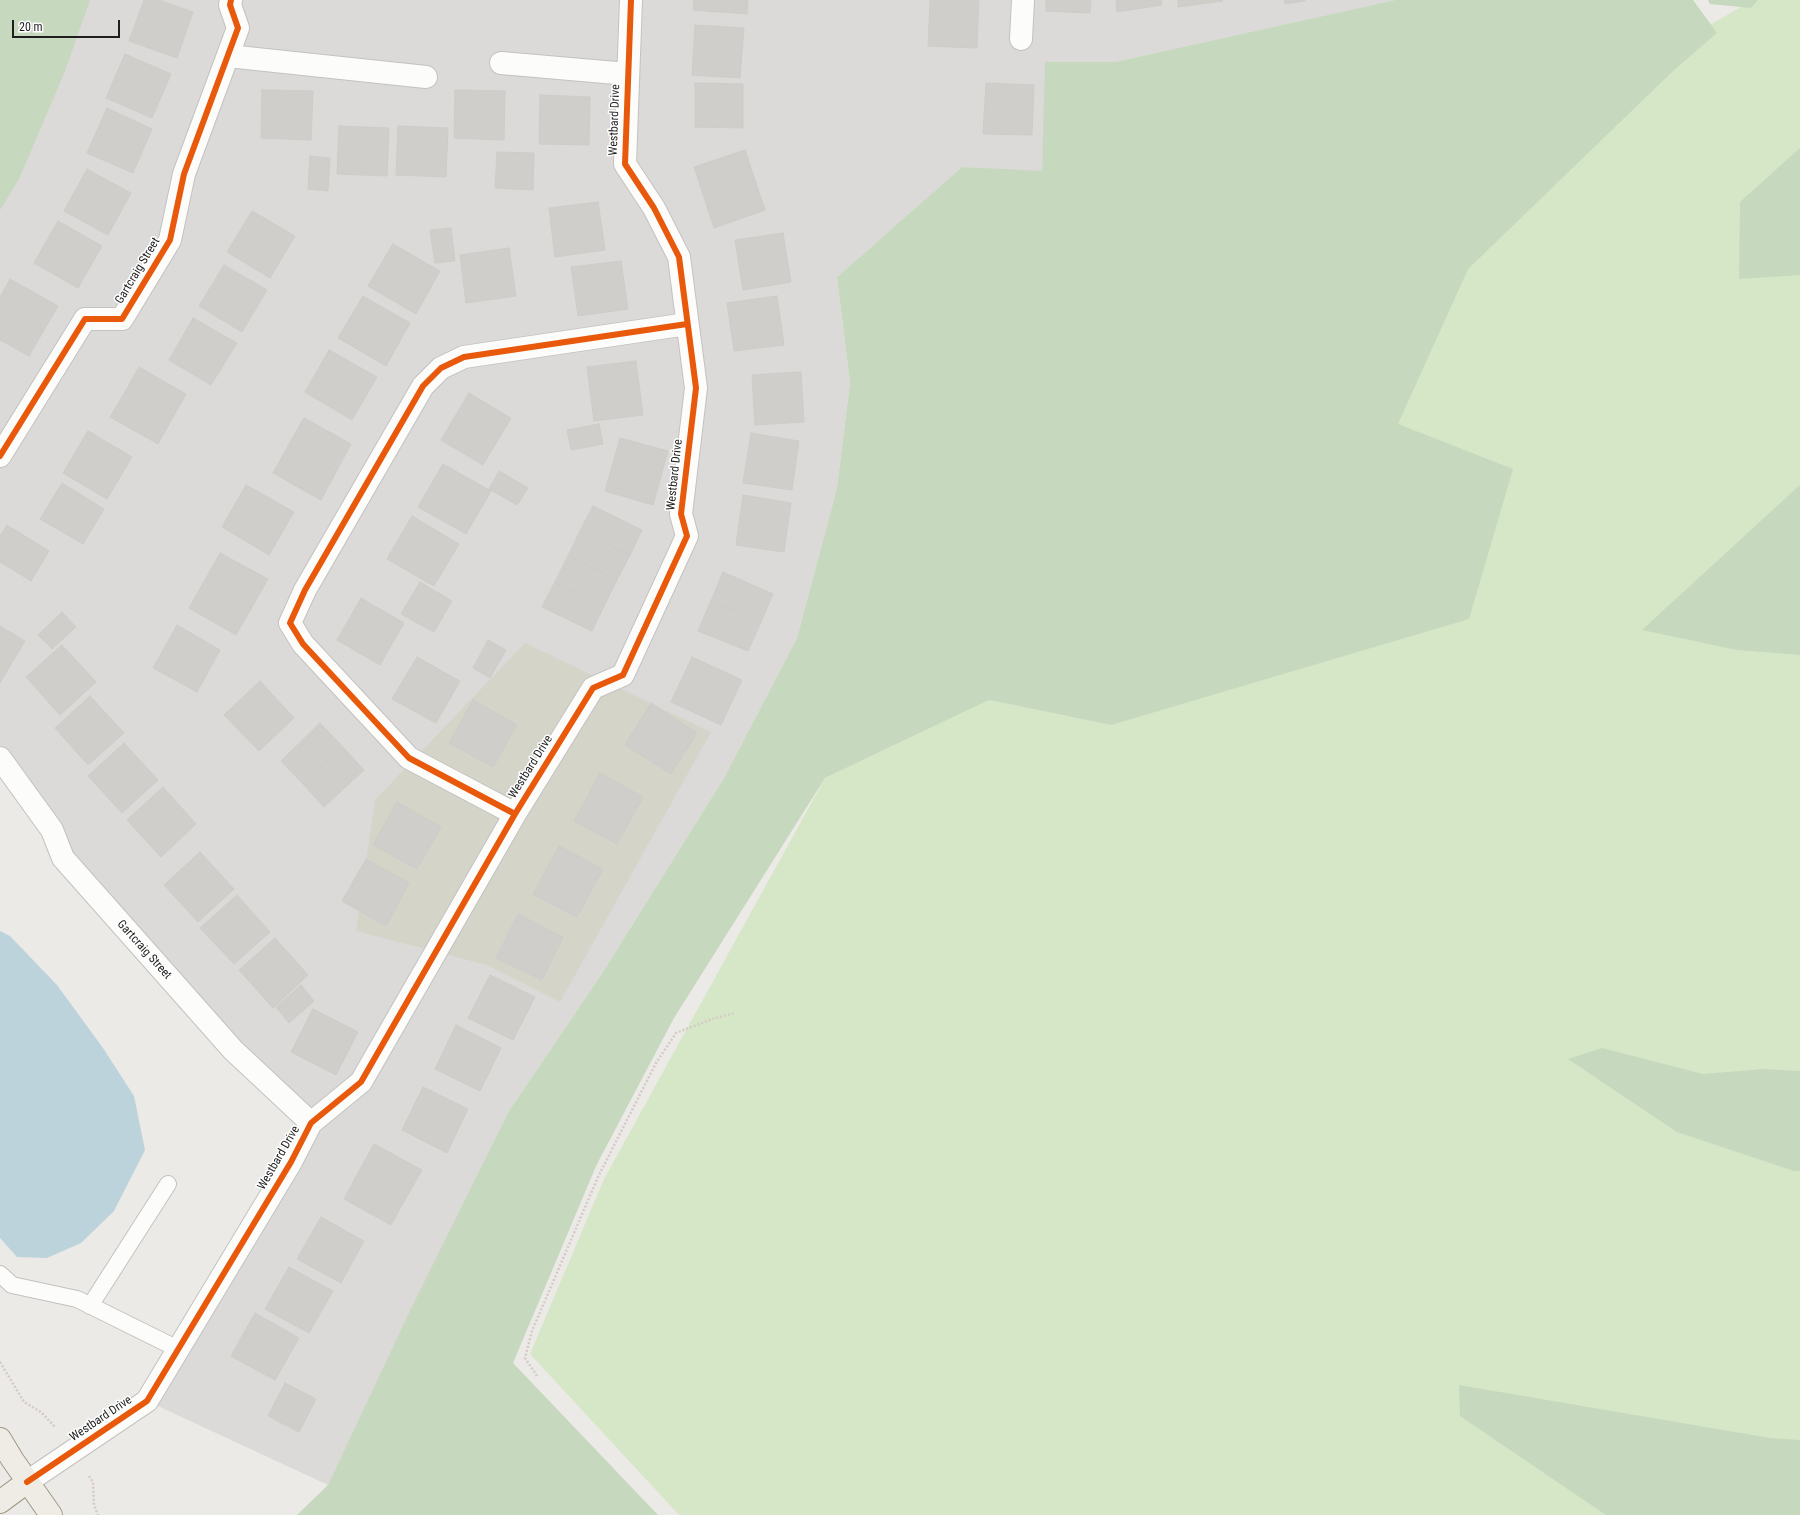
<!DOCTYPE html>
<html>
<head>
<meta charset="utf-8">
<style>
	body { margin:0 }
	#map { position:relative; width:1800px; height:1515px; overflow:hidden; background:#eceae6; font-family:"Roboto Condensed",sans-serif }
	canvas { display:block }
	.scale { position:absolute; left:12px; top:20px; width:108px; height:18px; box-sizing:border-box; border:2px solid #1e1e1e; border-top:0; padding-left:5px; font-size:12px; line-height:14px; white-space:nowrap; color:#1e1e1e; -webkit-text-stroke:3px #fff; paint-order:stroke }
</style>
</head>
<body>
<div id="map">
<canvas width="1800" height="1515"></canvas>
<div class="scale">20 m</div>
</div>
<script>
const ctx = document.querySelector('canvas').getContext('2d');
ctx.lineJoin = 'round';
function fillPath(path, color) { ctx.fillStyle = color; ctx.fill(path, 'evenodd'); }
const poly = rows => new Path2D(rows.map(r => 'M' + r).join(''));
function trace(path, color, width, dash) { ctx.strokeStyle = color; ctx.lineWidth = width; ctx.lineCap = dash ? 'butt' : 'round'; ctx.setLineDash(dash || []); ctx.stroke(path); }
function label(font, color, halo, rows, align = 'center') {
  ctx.font = font + ' "Roboto Condensed",sans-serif'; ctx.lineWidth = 3; ctx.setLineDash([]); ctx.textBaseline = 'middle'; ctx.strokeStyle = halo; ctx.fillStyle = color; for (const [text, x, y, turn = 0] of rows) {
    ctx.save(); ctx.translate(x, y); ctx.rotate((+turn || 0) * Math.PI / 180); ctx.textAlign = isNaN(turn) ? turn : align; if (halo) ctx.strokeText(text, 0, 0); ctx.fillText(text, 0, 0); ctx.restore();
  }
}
fillPath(poly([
	[89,0,1395,0,1115,62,1046,62,1042,172,962,167,837,277,850,383,837,488,797,638,724,778,603,972,509,1111,328,1485,147,1401,311,1124,63,858,0,758,0,204]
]), '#dbdad8');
fillPath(poly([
	[525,643,711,732,560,1002,487,965,356,931,375,800]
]), '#d4d4c8');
fillPath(poly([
	[1754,0,1800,0,1800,1515,679,1515,530,1354,604,1179,825,778,989,700,1111,725,1372,480,1489,148]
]), '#d6e7c7');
fillPath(poly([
	[0,0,90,0,65,71,19,179,0,210],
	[1395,0,1693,0,1717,33,1674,70,1468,269,1398,424,1513,469,1469,619,1111,725,989,700,825,778,674,1018,597,1164,513,1363,658,1515,297,1515,328,1485,409,1313,509,1111,603,972,724,778,797,638,837,488,850,383,837,277,962,167,1042,171,1045,62,1115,62],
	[1708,0,1758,0,1751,8,1710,4],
	[1800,148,1800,275,1739,279,1740,202],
	[1800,485,1800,655,1737,650,1642,630],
	[1602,1048,1703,1074,1763,1069,1800,1071,1800,1171,1794,1171,1677,1132,1568,1059],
	[1459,1385,1770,1438,1800,1440,1800,1515,1606,1515,1460,1416]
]), '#c6d8bd');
fillPath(poly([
	[0,931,10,936,57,985,103,1048,134,1096,145,1150,114,1211,81,1243,47,1258,17,1257,0,1238]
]), '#bcd3dc');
const building = poly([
	[144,0,159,0,193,12,177,58,129,41,144,0],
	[694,0,748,0,747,14,693,10,694,0],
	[930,0,979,0,977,48,928,46,930,0],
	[1046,0,1091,0,1090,13,1046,11,1046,0],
	[1116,0,1161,0,1162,5,1117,12,1116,0],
	[1178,0,1222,0,1223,1,1178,7,1178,0],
	[1284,0,1305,0,1305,1,1285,4,1284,0],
	[695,25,744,28,740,78,692,75,695,25],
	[125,54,171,74,152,118,106,98,125,54],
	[695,83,743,84,743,128,695,127,695,83],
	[986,83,1034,85,1032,135,983,134,986,83],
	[262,90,313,91,311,140,261,138,262,90],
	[455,90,505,91,504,140,454,138,455,90],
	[540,95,590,97,589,145,539,144,540,95],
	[107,108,152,129,133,173,87,153,107,108],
	[339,126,389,128,387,176,337,174,339,126],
	[398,126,448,128,446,177,396,175,398,126],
	[745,150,755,180,704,197,694,167,745,150],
	[497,152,534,153,533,190,495,188,497,152],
	[310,156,330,158,328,191,308,189,310,156],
	[87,169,131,193,108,235,64,211,87,169],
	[755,180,765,210,714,228,704,197,755,180],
	[598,202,605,250,555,257,549,208,598,202],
	[252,211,295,236,270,278,227,252,252,211],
	[58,221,102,246,78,288,34,263,58,221],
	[451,228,455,261,435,263,430,230,451,228],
	[783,233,791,282,743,290,735,240,783,233],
	[393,244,440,271,416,314,368,286,393,244],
	[509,248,516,296,466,303,460,255,509,248],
	[621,261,628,309,578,316,571,267,621,261],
	[224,265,267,290,242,332,199,306,224,265],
	[10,279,58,306,44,330,0,305,0,297,10,279],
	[363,296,410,323,386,366,338,338,363,296],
	[777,296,784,345,734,351,727,303,777,296],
	[0,305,44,330,29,356,0,340,0,305],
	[193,318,237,343,211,385,169,360,193,318],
	[329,350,377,377,352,420,305,392,329,350],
	[636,361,643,415,594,421,587,367,636,361],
	[139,367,186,394,172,419,125,392,139,367],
	[801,372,804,422,755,425,752,375,801,372],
	[125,392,172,419,158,444,110,417,125,392],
	[469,393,511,418,483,465,441,440,469,393],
	[304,418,351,444,336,472,288,446,304,418],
	[599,424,603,444,571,450,567,430,599,424],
	[88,431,132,457,107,499,63,473,88,431],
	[751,433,799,441,792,490,743,483,751,433],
	[620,438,668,451,653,505,605,491,620,438],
	[288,446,336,472,321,500,273,473,288,446],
	[443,464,491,491,466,534,418,507,443,464],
	[499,471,528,488,517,505,489,489,499,471],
	[62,483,104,509,83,544,40,519,62,483],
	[246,485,294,512,269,555,222,527,246,485],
	[743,495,791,503,784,552,736,545,743,495],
	[593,506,642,530,630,555,580,531,593,506],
	[412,516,459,544,434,586,387,559,412,516],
	[7,525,49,551,31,581,0,562,0,536,7,525],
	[580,531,630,555,617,580,568,556,580,531],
	[220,553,268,579,252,607,205,580,220,553],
	[568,556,617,580,604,606,555,582,568,556],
	[723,572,773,594,761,622,711,601,723,572],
	[205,580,252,607,236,635,189,608,205,580],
	[420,582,452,601,434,632,401,614,420,582],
	[555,582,604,606,592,631,542,607,555,582],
	[361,598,404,623,380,665,337,640,361,598],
	[711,601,761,622,748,651,698,631,711,601],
	[62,612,76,627,52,649,38,635,62,612],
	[177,625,220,650,197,692,153,668,177,625],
	[0,626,25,641,0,683,0,626],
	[488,640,506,650,490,678,473,668,488,640],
	[62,645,96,682,60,715,26,677,62,645],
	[417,657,460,681,436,723,392,699,417,657],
	[692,657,742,680,721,725,671,702,692,657],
	[260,681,294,718,259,751,224,715,260,681],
	[90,696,124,733,88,765,55,728,90,696],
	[473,700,517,725,493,767,449,743,473,700],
	[651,703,697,733,671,774,625,745,651,703],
	[320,723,342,746,303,784,281,761,320,723],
	[124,743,158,780,122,813,88,776,124,743],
	[342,746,364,770,324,807,303,784,342,746],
	[600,773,643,797,617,844,574,821,600,773],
	[163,787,196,824,161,857,127,820,163,787],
	[397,802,441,827,417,869,373,845,397,802],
	[559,846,603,869,577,917,533,894,559,846],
	[200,852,234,889,198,922,164,885,200,852],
	[366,859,409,883,386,926,342,901,366,859],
	[237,895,270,932,234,964,200,928,237,895],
	[518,914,563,937,542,980,496,958,518,914],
	[275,938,308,975,273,1008,239,970,275,938],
	[490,975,535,997,513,1040,468,1018,490,975],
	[301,985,314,1001,289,1023,276,1007,301,985],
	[313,1009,358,1032,336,1075,291,1052,313,1009],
	[456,1025,501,1048,480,1091,435,1069,456,1025],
	[423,1087,468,1109,447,1153,402,1130,423,1087],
	[374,1144,422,1170,406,1198,359,1171,374,1144],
	[359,1171,406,1198,391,1225,344,1199,359,1171],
	[321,1217,364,1241,341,1283,297,1259,321,1217],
	[289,1267,333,1291,309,1333,265,1309,289,1267],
	[255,1313,299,1338,275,1380,231,1356,255,1313],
	[285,1383,316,1399,299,1432,268,1416,285,1383]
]);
fillPath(building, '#d0cecb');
trace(building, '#cfccc8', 1);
const lane = poly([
	[0,1274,12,1285,77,1299,178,1349],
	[90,1306,168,1184]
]);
const street = poly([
	[1021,39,1023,0],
	[228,56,426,77],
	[501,63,628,74],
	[0,456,85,319,122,319,170,240,184,174,238,28,230,5,231,0],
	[0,758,52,830,63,858,233,1050,311,1123],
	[515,814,409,758,303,644,290,623,305,590,423,386,441,368,464,357,687,324],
	[27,1482,147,1401,291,1162,311,1123,361,1082,515,814,593,688,623,675,687,536,681,514,696,388,679,257,654,208,625,164,631,0]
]);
const primary = poly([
	[0,1439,12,1459,51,1515],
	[0,1502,27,1482]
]);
trace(lane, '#c3c2c1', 18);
trace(street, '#c3c2c1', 24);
trace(primary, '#a09985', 24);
trace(poly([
	[0,1362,24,1402,41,1412,55,1427],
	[537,1376,525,1358,532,1331,598,1177,656,1063,676,1033,712,1019,735,1013],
	[89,1476,93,1482,94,1505,98,1515]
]), '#d5cac7', 2.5, [2, 2]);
trace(lane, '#fcfcfb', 16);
trace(street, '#fcfcfb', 22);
trace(primary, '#efece5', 22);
trace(poly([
	[0,456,85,319,122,319,170,240,184,174,238,28,230,5,231,0],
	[515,814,409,758,303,644,290,623,305,590,423,386,441,368,464,357,687,324],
	[27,1482,147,1401,291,1162,311,1123,361,1082,515,814,593,688,623,675,687,536,681,514,696,388,679,257,654,208,625,164,631,0]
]), '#e8590c', 6);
label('12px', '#1e1e1e', '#fff', [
	["Westbard Drive",615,120,-88],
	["Gartcraig Street",138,271,-59],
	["Westbard Drive",675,475,-84],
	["Westbard Drive",531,767,-58],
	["Gartcraig Street",144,950,48],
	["Westbard Drive",279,1158,-60],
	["Westbard Drive",101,1419,-34]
]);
</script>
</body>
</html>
